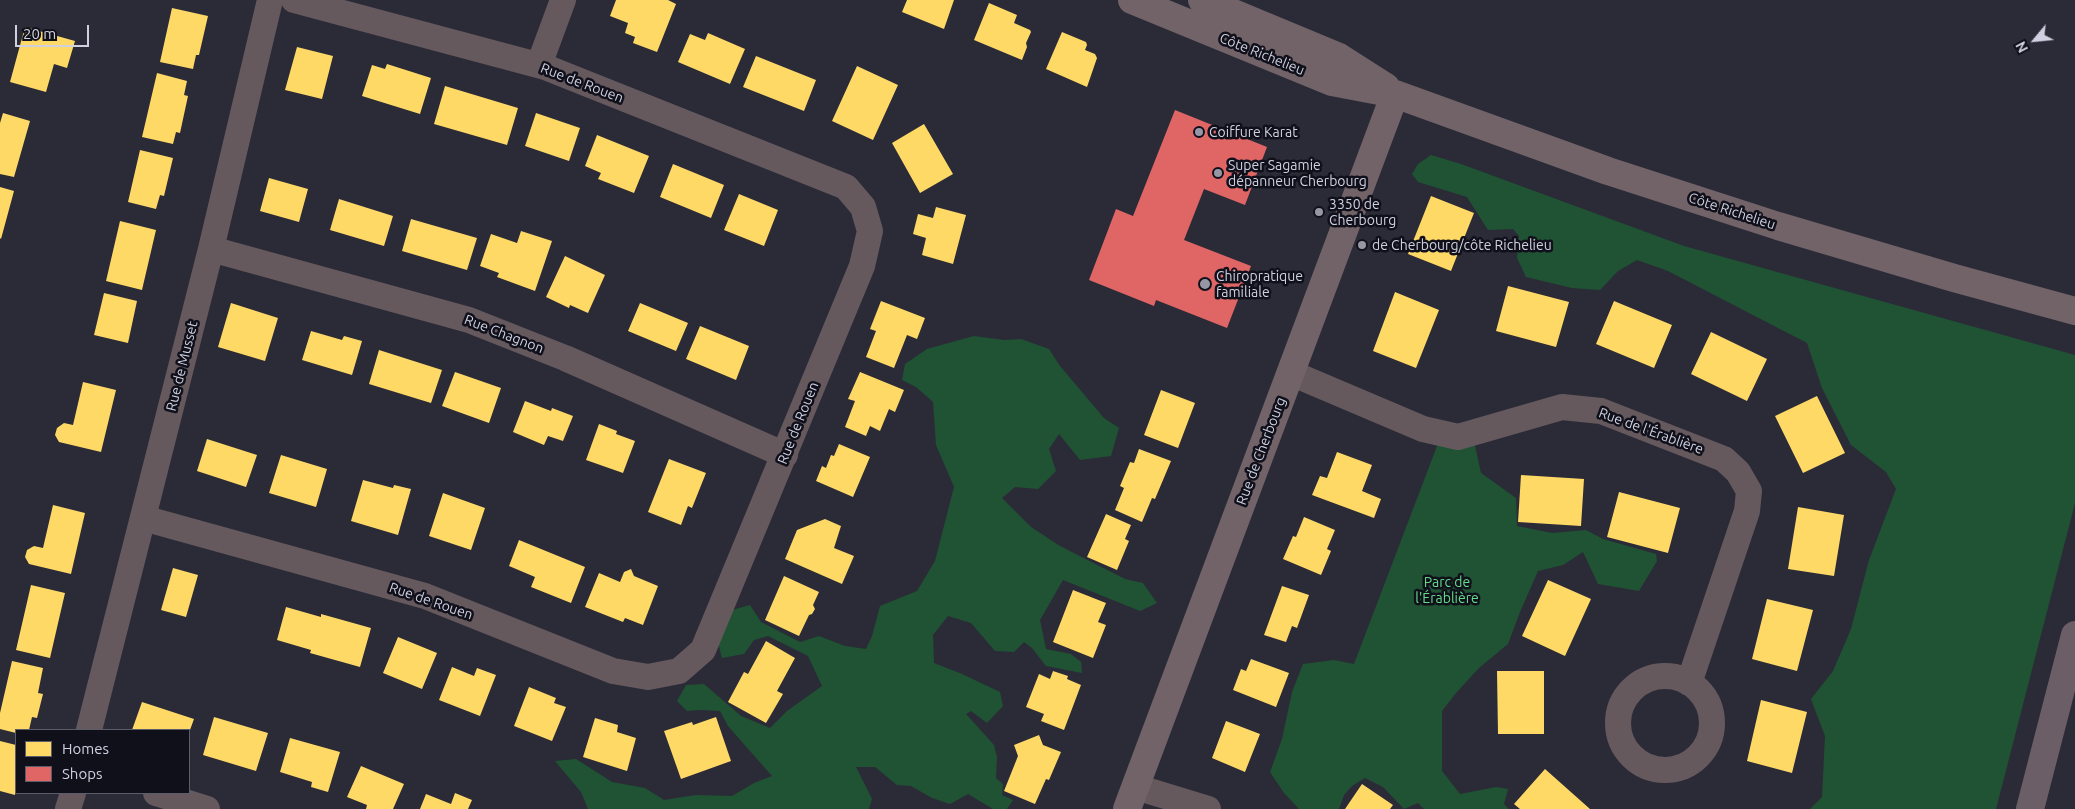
<!DOCTYPE html>
<html>
<head>
<meta charset="utf-8">
<style>
	body { margin:0 }
	#map { position:relative; width:2075px; height:809px; overflow:hidden; background:#2b2b38; font-family:Ubuntu,sans-serif }
	canvas { display:block }
	.legend { position:absolute; left:15px; top:729px; width:175px; height:65px; box-sizing:border-box; background:#10101b; border:1px solid #5c5d6a; margin:0; padding:6px 9px; list-style:none; font-size:15px; color:#cfd0e0 }
	.legend li { display:flex; align-items:center; gap:10px; height:25px }
	.legend b { width:25px; border:1px solid #5c5d6a }
	.north { position:absolute; left:2010px; top:15px; width:50px; height:50px; -webkit-text-stroke:4px #10101b; paint-order:stroke; rotate:242deg; font-size:14px; font-weight:700; line-height:20px; text-align:center; color:#cfd0e0 }
	.north::after { content:''; display:block; margin:auto; width:18px; height:22px; background:#cfd0e0; clip-path:polygon(50% 0,100% 100%,50% 72%,0 100%) }
	.scale { position:absolute; left:15px; top:25px; width:74px; height:22px; box-sizing:border-box; border:2px solid #cfd0e0; border-top:0; padding-left:6px; font-size:15px; line-height:18px; white-space:nowrap; color:#cfd0e0; -webkit-text-stroke:4px #10101b; paint-order:stroke }
</style>
</head>
<body>
<div id="map">
<canvas width="2075" height="809"></canvas>
<ul class="legend">
<li><b style="height:14px;background:#ffd966"></b>Homes</li>
<li><b style="height:14px;background:#e06666"></b>Shops</li>
</ul>
<div class="north">N</div>
<div class="scale">20 m</div>
</div>
<script>
const ctx = document.querySelector('canvas').getContext('2d');
ctx.lineJoin = 'round';
function fillPath(path, color) { ctx.fillStyle = color; ctx.fill(path, 'evenodd'); }
const poly = rows => new Path2D(rows.map(r => 'M' + r).join(''));
function trace(path, color, width, dash) { ctx.strokeStyle = color; ctx.lineWidth = width; ctx.lineCap = dash ? 'butt' : 'round'; ctx.setLineDash(dash || []); ctx.stroke(path); }
function label(font, color, halo, rows, align = 'center') {
  ctx.font = font + ' Ubuntu,sans-serif'; ctx.lineWidth = 5; ctx.setLineDash([]); ctx.textBaseline = 'middle'; ctx.strokeStyle = halo; ctx.fillStyle = color; for (const [text, x, y, turn = 0] of rows) {
    ctx.save(); ctx.translate(x, y); ctx.rotate((+turn || 0) * Math.PI / 180); ctx.textAlign = isNaN(turn) ? turn : align; if (halo) ctx.strokeText(text, 0, 0); ctx.fillText(text, 0, 0); ctx.restore();
  }
}
fillPath(poly([
	[1431,155,1461,164,1684,246,2075,355,2075,503,1996,809,1810,809,1822,797,1825,736,1811,699,1833,671,1851,629,1869,560,1896,489,1886,472,1851,445,1822,388,1807,343,1668,271,1637,260,1618,271,1600,290,1572,288,1526,277,1517,258,1519,236,1513,229,1488,230,1467,197,1418,182,1412,174,1418,164],
	[974,336,1004,340,1021,339,1049,349,1060,366,1104,418,1119,428,1111,456,1080,460,1059,434,1049,449,1056,471,1038,489,1015,487,1002,498,1031,527,1060,546,1125,579,1143,583,1157,603,1140,611,1063,580,1040,620,1046,649,1071,654,1081,662,1082,673,1046,666,1032,648,1024,642,1014,652,995,651,971,623,948,616,933,635,934,663,962,674,1000,692,1003,706,987,723,971,711,966,714,994,745,997,757,996,778,1003,784,1002,795,1013,800,1007,809,993,809,968,794,950,804,932,798,911,786,897,785,875,767,856,767,872,799,869,809,588,809,581,792,555,761,576,759,612,782,645,788,664,800,696,795,732,796,754,783,772,776,728,726,720,711,699,710,687,711,677,701,686,685,704,684,741,716,770,728,787,711,822,686,808,656,768,636,754,640,744,654,722,658,717,639,732,610,750,605,761,622,800,642,819,636,845,646,866,649,872,636,880,606,917,591,935,561,954,487,936,445,933,402,916,387,902,380,905,364,927,349],
	[1442,433,1474,441,1481,473,1516,498,1517,526,1552,533,1586,530,1603,539,1656,554,1657,561,1639,591,1598,584,1583,552,1563,565,1538,571,1520,612,1508,644,1479,668,1456,693,1442,711,1442,771,1460,794,1496,787,1508,789,1504,804,1509,809,1424,809,1418,803,1404,809,1383,787,1365,778,1352,786,1344,795,1339,809,1299,809,1284,793,1270,772,1282,739,1292,692,1303,664,1334,660,1354,664]
]), '#1f5333');
fillPath(poly([
	[616,0,668,0,676,4,657,52,633,43,635,37,625,33,628,23,610,16],
	[907,0,954,0,944,29,902,12],
	[989,3,1017,15,1014,23,1030,30,1031,32,1026,43,1027,47,1022,60,974,40],
	[172,8,208,16,199,55,196,55,193,69,160,62],
	[25,27,75,41,67,68,54,64,46,92,10,82],
	[1062,32,1086,42,1087,45,1085,50,1095,54,1097,58,1087,87,1046,69],
	[708,33,745,49,730,84,678,62,690,34,705,40],
	[297,47,333,56,322,99,285,90],
	[756,56,816,80,804,111,743,87],
	[387,64,431,78,420,114,362,96,372,65,385,69],
	[857,66,898,85,873,140,832,121],
	[157,73,187,81,184,95,188,96,180,133,176,132,173,144,142,137],
	[445,86,518,108,507,145,434,124],
	[3,113,30,121,14,177,0,174,0,123],
	[536,113,580,128,569,161,525,146],
	[924,124,953,174,920,193,892,143],
	[597,135,649,156,634,193,598,179,601,173,585,166],
	[140,150,173,158,164,196,160,195,156,209,128,202],
	[673,164,724,185,711,218,660,197],
	[269,178,308,189,299,222,260,211],
	[0,187,14,191,1,239,0,238],
	[739,194,778,210,764,246,724,230],
	[1431,196,1474,213,1451,271,1408,254],
	[339,199,393,216,384,246,330,230],
	[936,207,966,215,953,264,922,255,926,238,913,234,918,214,933,218],
	[411,219,477,238,467,270,402,251],
	[120,221,156,230,142,290,106,281],
	[521,231,552,241,535,291,497,277,499,273,480,266,491,234,517,243],
	[565,256,605,275,588,313,570,305,569,308,546,297],
	[1508,286,1569,302,1556,347,1496,331],
	[1395,292,1439,310,1416,368,1373,351],
	[104,293,137,301,128,343,94,335],
	[881,301,925,318,917,339,907,335,894,368,866,357,876,331,870,329],
	[1614,301,1672,325,1654,368,1596,344],
	[231,303,278,318,265,361,218,347],
	[640,303,688,323,676,351,628,331],
	[700,326,749,346,736,380,686,359],
	[311,331,342,340,344,336,362,341,352,375,302,360],
	[1711,332,1767,359,1747,401,1691,374],
	[379,350,442,370,431,403,369,384],
	[455,372,501,388,489,423,442,406],
	[860,372,904,390,895,412,889,409,880,431,870,426,866,436,845,427,855,401,848,399],
	[83,382,116,390,101,452,59,442,55,435,57,428,64,423,73,425],
	[1161,390,1195,403,1178,448,1144,435],
	[1817,396,1845,453,1803,473,1775,416],
	[525,401,551,411,552,408,573,416,563,441,548,436,544,445,513,432],
	[599,424,617,431,616,434,635,441,623,473,586,460],
	[207,439,257,455,246,487,197,471],
	[839,444,870,457,853,497,816,481,822,466,826,468,831,455,834,456],
	[1139,449,1171,461,1155,499,1152,498,1142,522,1115,510,1124,488,1120,486,1130,462,1134,463],
	[1337,452,1372,465,1362,491,1381,499,1374,518,1312,495,1320,476,1327,478],
	[281,455,327,469,316,507,269,493],
	[669,459,706,473,692,508,688,506,681,525,648,512],
	[1521,475,1584,479,1581,526,1518,522],
	[363,480,393,488,394,485,411,489,398,535,351,521],
	[1619,492,1680,508,1668,553,1607,537],
	[443,493,485,508,471,550,429,536],
	[53,505,85,513,71,574,29,564,25,557,27,550,34,546,43,548],
	[1798,507,1844,515,1834,576,1788,569],
	[1106,514,1131,525,1125,539,1129,541,1117,570,1087,557],
	[1304,517,1335,530,1327,549,1331,551,1321,575,1283,559,1293,536,1296,537],
	[825,519,841,526,834,548,854,556,842,584,785,559,797,530],
	[519,540,585,567,571,603,531,587,535,577,509,566],
	[173,568,198,575,186,617,161,610],
	[631,569,634,576,658,586,643,625,625,618,623,622,585,607,599,573,620,582,624,572],
	[784,576,819,592,813,605,815,609,812,614,809,615,799,636,765,620],
	[1548,580,1591,599,1565,656,1522,636],
	[31,585,65,593,50,658,16,650],
	[1282,586,1309,595,1297,628,1292,626,1286,642,1264,635],
	[1073,590,1106,603,1098,622,1106,625,1093,658,1053,642],
	[1767,599,1813,610,1797,671,1752,659],
	[286,607,321,617,321,614,371,628,360,667,310,653,311,650,277,640],
	[398,637,437,653,422,689,383,673],
	[766,641,795,658,777,691,783,694,766,723,728,702,744,672,748,674],
	[1251,659,1289,673,1276,707,1233,690,1241,669,1246,671],
	[12,661,43,668,38,693,43,694,37,718,32,717,29,730,16,730,16,733,0,729,0,713],
	[452,667,474,676,477,668,496,675,480,716,439,700],
	[1053,671,1068,676,1067,679,1081,685,1064,730,1041,721,1044,714,1026,707,1039,674,1050,679],
	[1497,671,1544,671,1544,734,1498,734],
	[529,687,556,698,554,703,566,707,552,741,514,726],
	[1761,700,1807,712,1792,773,1747,761],
	[142,702,194,719,190,730,132,730],
	[214,717,268,733,256,771,203,755],
	[716,717,731,761,681,779,664,731,692,722,693,725],
	[595,718,618,725,617,732,636,738,627,771,583,757],
	[1226,721,1260,734,1245,772,1212,758],
	[1039,735,1043,745,1061,752,1049,780,1046,779,1035,804,1004,791,1018,756,1014,745],
	[290,738,340,752,328,792,311,787,312,782,280,772],
	[0,741,16,745,15,795,0,791],
	[361,766,404,784,393,809,366,809,367,805,347,797],
	[1545,769,1590,809,1520,809,1514,804],
	[1362,784,1393,805,1390,809,1345,809],
	[455,793,472,800,468,809,420,809,426,794,451,804]
]), '#ffd966');
fillPath(poly([
	[1175,110,1267,147,1245,205,1204,189,1184,240,1251,266,1227,328,1156,300,1154,306,1089,280,1116,209,1133,216]
]), '#e06666');
trace(poly([
	[539,65,563,0],
	[211,249,469,320,565,358,785,455],
	[1291,373,1423,429,1458,437,1562,407,1601,411,1724,459,1738,472,1749,491,1747,511,1689,683],
	[143,518,425,596,613,671,648,677,679,671,703,650,862,266,870,231,863,207,846,187,545,67,294,0],
	'1618 723a47 47 0 1 1 94 0a47 47 0 1 1-94 0Z',
	[89,730,211,249,270,0],
	[1136,787,1208,809],
	[156,793,207,809],
	[68,809,73,793]
]), '#65595d', 26);
trace(poly([
	[1132,0,1332,82,1395,94,1608,171,1778,226,1954,278,2075,311],
	[1202,0,1339,57,1386,87],
	[1127,809,1395,94]
]), '#726368', 28);
trace(poly([
	[2030,809,2075,635]
]), '#6c5e67', 28);
for (const [x, y, r, color] of [
	[1199,132,5,"#9696a5"],
	[1218,173,5,"#9696a5"],
	[1319,212,5,"#9696a5"],
	[1362,245,5,"#9696a5"],
	[1205,284,6,"#9696a5"]
]) { const dot = new Path2D(); dot.arc(x, y, r, 0, 2 * Math.PI); ctx.fillStyle = color; ctx.fill(dot); trace(dot, '#10101b', 2); }
label('14px', '#cfd0e0', '#10101b', [
	["Côte Richelieu",1262,54,22],
	["Rue de Rouen",582,83,21],
	["Côte Richelieu",1732,211,18],
	["Rue Chagnon",504,334,21],
	["Rue de Musset",182,366,-76],
	["Rue de Rouen",798,423,-68],
	["Rue de l'Érablière",1651,431,20],
	["Rue de Cherbourg",1261,451,-69],
	["Rue de Rouen",431,601,19]
]);
label('14px', '#cfd0e0', '#10101b', [
	["Coiffure Karat",1209,132],
	["Super Sagamie",1228,165],
	["dépanneur Cherbourg",1228,181],
	["3350 de",1329,204],
	["Cherbourg",1329,220],
	["de Cherbourg/côte Richelieu",1372,245],
	["Chiropratique",1216,276],
	["familiale",1216,292]
], 'left');
label('14px', '#63dc8b', '#10101b', [
	["Parc de",1447,582],
	["l'Érablière",1447,598]
]);
</script>
</body>
</html>
